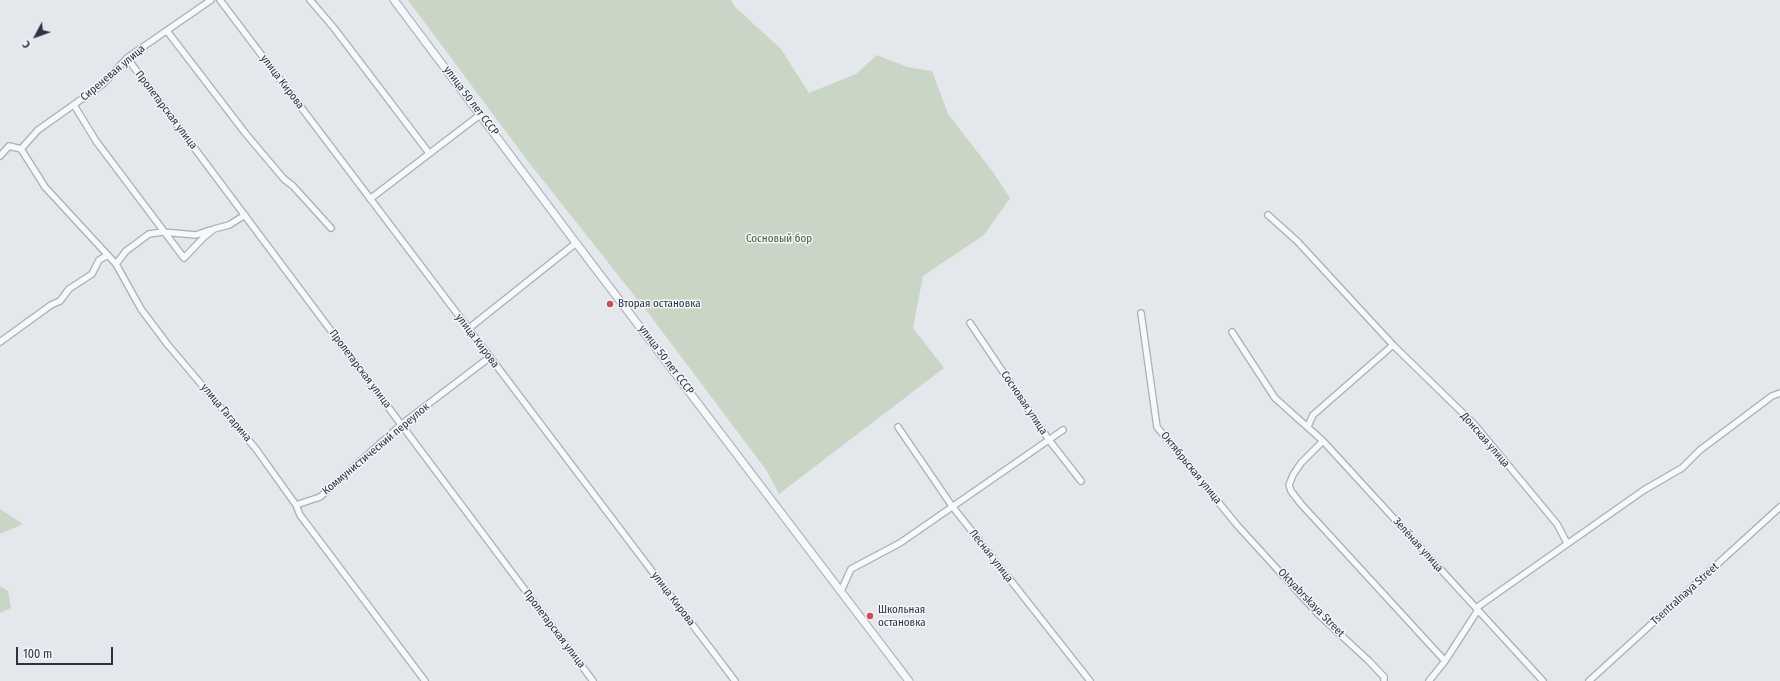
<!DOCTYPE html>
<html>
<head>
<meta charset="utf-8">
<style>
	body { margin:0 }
	#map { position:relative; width:1780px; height:681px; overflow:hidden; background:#e4e7ec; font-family:"Fira Sans Condensed",sans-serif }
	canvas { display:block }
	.north { position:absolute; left:16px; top:16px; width:40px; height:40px; -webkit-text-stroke:3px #f4f6f9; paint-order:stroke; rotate:229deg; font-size:11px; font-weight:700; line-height:16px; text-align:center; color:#2b3445 }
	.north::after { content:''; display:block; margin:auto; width:14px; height:18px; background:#2b3445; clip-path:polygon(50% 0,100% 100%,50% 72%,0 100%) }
	.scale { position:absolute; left:16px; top:647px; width:97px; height:18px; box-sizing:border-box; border:2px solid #2b3445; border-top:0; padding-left:5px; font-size:12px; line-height:14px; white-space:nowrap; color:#2b3445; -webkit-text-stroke:3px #f4f6f9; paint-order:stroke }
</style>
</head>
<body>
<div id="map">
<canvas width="1780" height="681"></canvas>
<div class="north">С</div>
<div class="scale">100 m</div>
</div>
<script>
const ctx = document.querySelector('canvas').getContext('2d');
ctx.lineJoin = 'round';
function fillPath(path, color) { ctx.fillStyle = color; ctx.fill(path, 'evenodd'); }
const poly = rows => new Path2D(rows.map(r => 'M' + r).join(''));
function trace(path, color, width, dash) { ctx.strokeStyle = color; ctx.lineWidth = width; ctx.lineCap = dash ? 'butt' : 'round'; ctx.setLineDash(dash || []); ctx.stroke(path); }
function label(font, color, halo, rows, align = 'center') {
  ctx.font = font + ' "Fira Sans Condensed",sans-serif'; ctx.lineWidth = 3; ctx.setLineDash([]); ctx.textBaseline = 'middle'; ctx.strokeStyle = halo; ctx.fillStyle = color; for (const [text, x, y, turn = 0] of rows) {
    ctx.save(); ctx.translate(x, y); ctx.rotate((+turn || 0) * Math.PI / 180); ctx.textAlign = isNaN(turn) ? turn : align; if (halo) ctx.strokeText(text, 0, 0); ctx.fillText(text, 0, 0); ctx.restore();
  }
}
fillPath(poly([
	[408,0,731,0,735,7,781,49,809,93,856,74,877,55,907,67,932,71,948,114,993,172,1010,198,984,235,923,276,913,328,944,368,779,494,767,471,652,318,527,160],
	[0,509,23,524,0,534],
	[0,586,8,591,11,608,0,613]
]), '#c9d6c5');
const minor = poly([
	[220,0,735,681],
	[310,0,334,28,429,153],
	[167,31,246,134,284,179,293,186,331,228],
	[127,58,593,681],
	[74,105,96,141,184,258,204,237,214,229,229,225,245,215],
	[21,149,45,187,116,264,141,309,168,345,256,449,296,505,300,515,425,681],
	[0,156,9,146,21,149,38,130,103,84,127,58,211,0],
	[370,199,481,114],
	[1268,215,1297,241,1393,345,1313,415,1308,426],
	[116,264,126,251,149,234,163,232,196,235,210,230],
	[1141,313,1157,427,1237,525,1318,614,1369,661,1384,677,1384,681],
	[970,323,1049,440,1081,481],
	[468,329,576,243],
	[1232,332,1275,398,1323,441,1543,681],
	[0,342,51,305,60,301,69,289,92,274,99,260,108,255],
	[1393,345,1474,424,1557,524,1567,543],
	[898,427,952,506,1090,681],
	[1323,441,1301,463,1293,475,1289,485,1291,491,1301,504,1445,661],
	[296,505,320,497,402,424,490,357],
	[841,591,851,569,900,543,1063,430],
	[1476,608,1644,490,1682,468,1700,450,1772,396,1780,393],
	[1429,681,1445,661,1478,610],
	[1589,681,1780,507]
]);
const tertiary = poly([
	[394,0,576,243,909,681]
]);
trace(minor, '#a9aeb7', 8);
trace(tertiary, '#a9aeb7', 9);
trace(minor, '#f7f8fa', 5.5);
trace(tertiary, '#f7f8fa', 7);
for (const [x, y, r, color] of [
	[610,304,4,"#d1495b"],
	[870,616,4,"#d1495b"]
]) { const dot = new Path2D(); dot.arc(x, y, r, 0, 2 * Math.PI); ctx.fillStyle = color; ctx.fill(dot); trace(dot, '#f4f6f9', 1.5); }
label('11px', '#2b3445', '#f4f6f9', [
	["Сиреневая улица",113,73,-40],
	["улица Кирова",282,82,53],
	["улица 50 лет СССР",471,101,53],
	["Пролетарская улица",166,110,53],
	["улица Кирова",477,341,53],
	["улица 50 лет СССР",666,360,53],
	["Пролетарская улица",360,369,53],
	["Сосновая улица",1024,403,56],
	["улица Гагарина",226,413,50],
	["Донская улица",1485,440,49],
	["Коммунистический переулок",376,449,-40],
	["Октябрьская улица",1191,468,51],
	["Зелёная улица",1418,545,48],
	["Лесная улица",991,556,52],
	["Tsentralnaya Street",1685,594,-42],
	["улица Кирова",673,599,53],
	["Oktyabrskaya Street",1311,603,46],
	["Пролетарская улица",554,629,53]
]);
label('11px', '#3f6138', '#f4f6f9', [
	["Сосновый бор",779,239]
]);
label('11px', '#2b3445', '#f4f6f9', [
	["Вторая остановка",618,304],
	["Школьная",878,610],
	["остановка",878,623]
], 'left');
</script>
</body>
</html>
